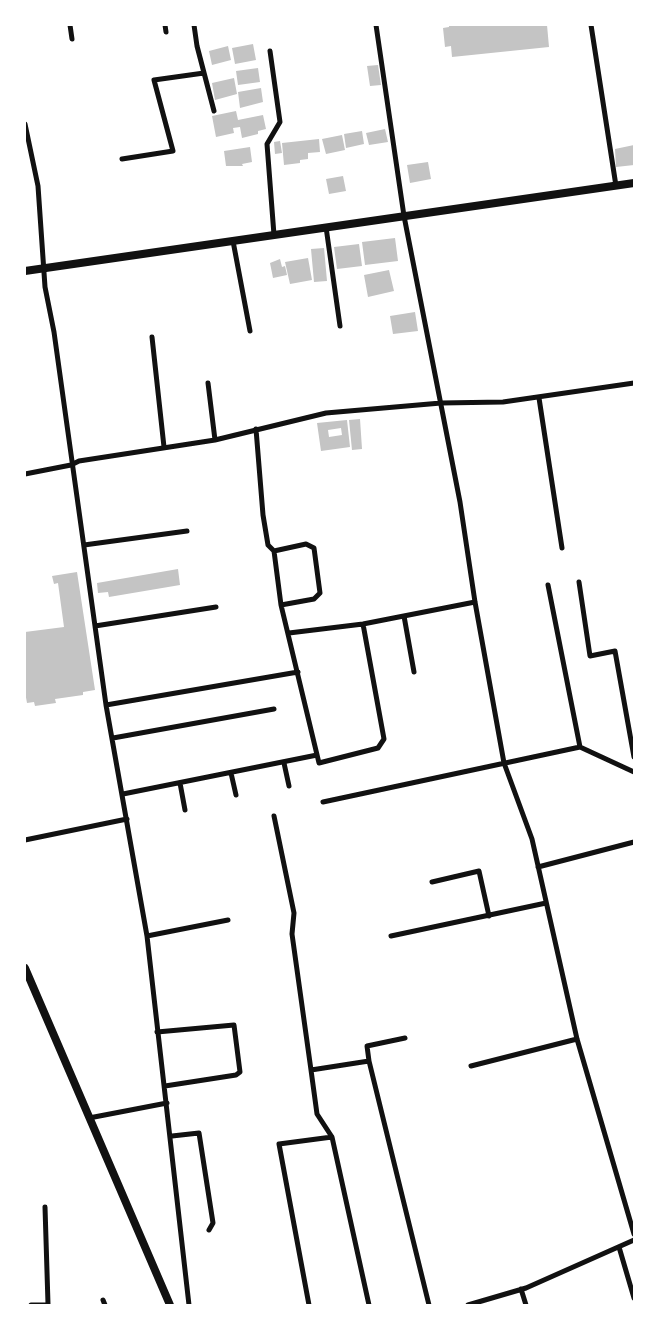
<!DOCTYPE html>
<html>
<head>
<meta charset="utf-8">
<style>
	body { margin:0 }
	#map { position:relative; width:659px; height:1330px; overflow:hidden; background:#fff; font-family:Helvetica,sans-serif }
	canvas { display:block }
	.frame { position:absolute; inset:0; border:26px solid #fff; pointer-events:none }
</style>
</head>
<body>
<div id="map">
<canvas width="659" height="1330"></canvas>
<div class="frame"></div>
</div>
<script>
const ctx = document.querySelector('canvas').getContext('2d');
ctx.lineJoin = 'round';
function fillPath(path, color) { ctx.fillStyle = color; ctx.fill(path, 'evenodd'); }
const poly = rows => new Path2D(rows.map(r => 'M' + r).join(''));
function trace(path, color, width, dash) { ctx.strokeStyle = color; ctx.lineWidth = width; ctx.lineCap = dash ? 'butt' : 'round'; ctx.setLineDash(dash || []); ctx.stroke(path); }
fillPath(poly([
	[449,25,547,25,549,47,452,57,451,46,445,47,443,28,449,27],
	[253,44,256,60,235,64,232,48],
	[228,46,231,60,212,65,209,51],
	[378,65,381,85,370,86,367,66],
	[258,68,260,82,238,85,236,71],
	[234,78,237,94,215,100,212,83],
	[261,88,263,102,240,108,238,92],
	[236,111,238,120,263,115,266,129,258,131,258,134,242,138,240,127,233,128,234,133,216,137,212,116],
	[385,129,388,142,369,145,366,133],
	[362,131,364,144,346,148,344,134],
	[342,135,345,150,326,154,322,139],
	[319,139,320,152,308,153,308,159,300,160,300,163,284,165,282,143],
	[280,141,282,153,275,154,274,142],
	[634,145,634,165,616,167,615,149],
	[250,147,252,162,242,164,243,166,226,166,224,151],
	[428,162,431,179,410,183,407,165],
	[343,176,346,191,329,194,326,179],
	[395,238,398,261,365,265,362,242],
	[359,244,362,266,337,269,334,247],
	[324,248,327,281,314,282,311,249],
	[308,258,312,280,290,284,285,262],
	[280,259,282,267,285,266,287,275,273,278,270,263],
	[389,270,394,291,368,297,364,275],
	[415,312,418,331,393,334,390,316],
	[360,419,362,449,352,450,349,420],
	[347,420,350,447,321,451,317,423],
	[341,428,342,435,329,437,328,430],
	[178,569,180,585,109,597,108,592,98,593,97,583],
	[77,572,95,690,83,692,83,695,55,699,56,703,35,706,34,702,27,703,25,692,25,632,64,627,58,583,54,584,52,576]
]), '#c4c4c4');
trace(poly([
	[70,25,72,39],
	[165,25,166,32],
	[194,25,197,46,214,111],
	[376,25,404,216,460,502,475,602,504,763,532,839,577,1039,634,1234],
	[591,25,616,186],
	[270,51,280,122,267,144,274,235],
	[25,124,38,186,45,287,54,332,106,705,147,936,189,1305],
	[122,159,173,151,154,80,204,73],
	[326,227,340,326],
	[233,241,250,331],
	[152,337,164,447],
	[208,383,215,440],
	[539,398,562,548],
	[256,429,263,515,268,545,274,551,281,605,319,763,378,748,384,739,363,624],
	[25,474,71,465,79,461,215,440,326,413,441,403,503,402,634,383],
	[84,545,187,531],
	[274,551,306,544,314,548,320,593,314,599,281,605],
	[579,582,590,656,615,651,634,757],
	[548,585,580,747],
	[404,616,414,672],
	[95,626,216,607],
	[289,633,363,624,475,602],
	[106,705,298,672],
	[113,738,274,709],
	[284,763,289,786],
	[231,773,236,795],
	[180,783,185,810],
	[123,794,317,755],
	[323,802,580,747,634,772],
	[274,816,294,913,292,934,311,1070,369,1061,429,1305],
	[25,840,127,819],
	[538,867,634,842],
	[432,882,479,871,489,916],
	[147,936,228,920],
	[391,936,546,903],
	[157,1032,234,1025,240,1072,236,1075,165,1086],
	[369,1061,367,1046,405,1038],
	[471,1066,577,1039],
	[311,1070,317,1114,332,1137,369,1305],
	[89,1118,167,1103],
	[172,1136,199,1133,213,1223,209,1230],
	[45,1207,48,1304],
	[619,1247,634,1298],
	[521,1289,526,1305],
	[103,1300,105,1305],
	[31,1305,48,1305],
	[309,1305,279,1144,332,1137],
	[468,1305,526,1288,634,1240]
]), '#111', 5);
trace(poly([
	[25,271,634,183],
	[25,968,170,1305]
]), '#111', 8);
</script>
</body>
</html>
